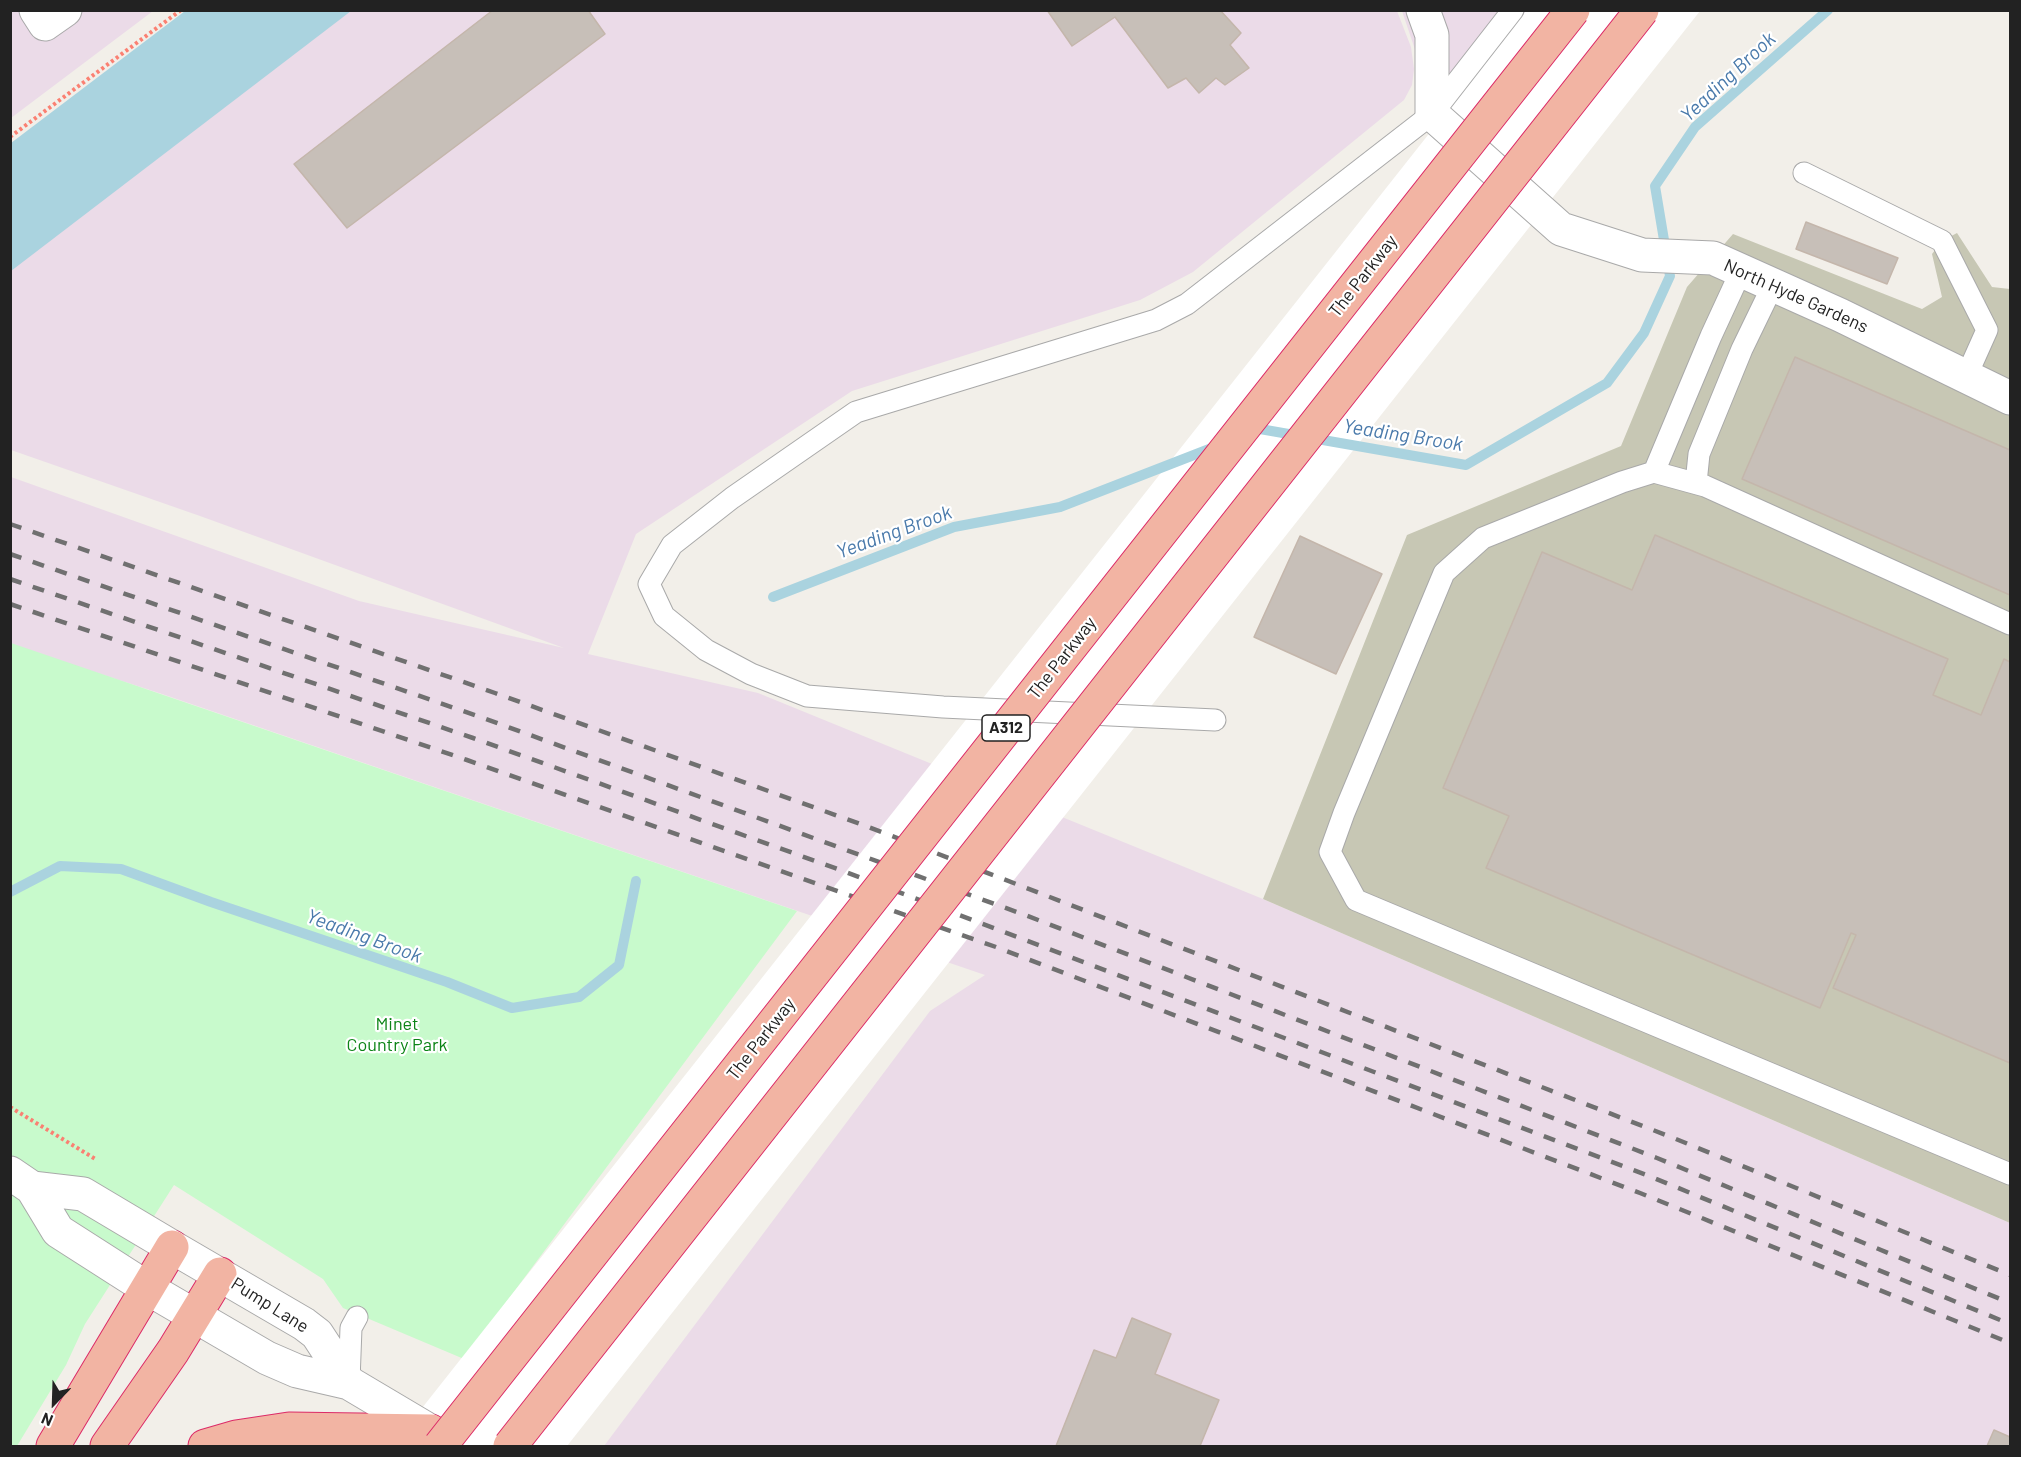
<!DOCTYPE html>
<html>
<head>
<meta charset="utf-8">
<style>
	body { margin:0 }
	#map { position:relative; width:2021px; height:1457px; overflow:hidden; background:#f2efe9; font-family:Barlow,sans-serif }
	canvas { display:block }
	.frame { position:absolute; inset:0; border:12px solid #222; pointer-events:none }
	.north { position:absolute; left:24px; top:1373px; width:60px; height:60px; -webkit-text-stroke:4px #fff; paint-order:stroke; rotate:203deg; font-size:16px; font-weight:700; line-height:24px; text-align:center; color:#222 }
	.north::after { content:''; display:block; margin:auto; width:21px; height:27px; background:#222; clip-path:polygon(50% 0,100% 100%,50% 72%,0 100%) }
</style>
</head>
<body>
<div id="map">
<canvas width="2021" height="1457"></canvas>
<div class="frame"></div>
<div class="north">N</div>
</div>
<script>
const ctx = document.querySelector('canvas').getContext('2d');
ctx.lineJoin = 'round';
function fillPath(path, color) { ctx.fillStyle = color; ctx.fill(path, 'evenodd'); }
const poly = rows => new Path2D(rows.map(r => 'M' + r).join(''));
function trace(path, color, width, dash) { ctx.strokeStyle = color; ctx.lineWidth = width; ctx.lineCap = dash ? 'butt' : 'round'; ctx.setLineDash(dash || []); ctx.stroke(path); }
function label(font, color, halo, rows, align = 'center') {
  ctx.font = font + ' Barlow,sans-serif'; ctx.lineWidth = 4.5; ctx.setLineDash([]); ctx.textBaseline = 'middle'; ctx.strokeStyle = halo; ctx.fillStyle = color; for (const [text, x, y, turn = 0] of rows) {
    ctx.save(); ctx.translate(x, y); ctx.rotate((+turn || 0) * Math.PI / 180); ctx.textAlign = isNaN(turn) ? turn : align; if (halo) ctx.strokeText(text, 0, 0); ctx.fillText(text, 0, 0); ctx.restore();
  }
}
fillPath(poly([
	[11,11,153,11,11,118],
	[342,11,1397,11,1411,47,1414,69,1412,85,1404,100,1193,272,1140,300,852,391,636,534,588,654,758,693,1263,899,2010,1223,2010,1446,604,1446,930,1011,985,975,162,694,11,645,11,477,359,601,564,648,200,516,11,450,11,246],
	[1402,11,1546,11,1429,91]
]), '#ebdbe8');
fillPath(poly([
	[1957,233,1992,287,2010,289,2010,1223,1263,899,1407,535,1621,446,1687,287,1733,234,1922,309,1942,297,1932,254,1942,241]
]), '#c7c7b4');
fillPath(poly([
	[11,643,797,911,464,1359,343,1308,323,1279,174,1185,85,1324,66,1365,17,1446,11,1446]
]), '#c8facc');
fillPath(poly([
	[185,11,351,11,11,271,11,143]
]), '#aad3df');
fillPath(poly([
	[1526,11,1700,11,567,1446,392,1446]
]), '#fff');
trace(poly([
	[1251,433,1260,429,1466,465,1607,383,1644,333,1670,276,1655,186,1695,127,1828,10],
	[773,597,954,527,1060,507,1217,446],
	[10,892,60,866,121,869,211,902,447,982,512,1008,579,997,619,965,636,881]
]), '#aad3df', 10);
const building = poly([
	[493,10,588,10,605,34,347,228,294,164,493,10],
	[1047,10,1220,10,1241,33,1230,45,1249,68,1225,85,1216,78,1199,93,1186,78,1168,88,1115,17,1072,46,1047,10],
	[1806,222,1898,258,1887,284,1796,249,1806,222],
	[1795,357,2010,450,2010,595,1742,479,1795,357],
	[1655,535,1948,659,1933,695,1981,715,2004,659,2010,662,2010,1063,1833,988,1856,935,1851,933,1820,1008,1486,868,1509,816,1443,788,1542,552,1632,590,1655,535],
	[1300,536,1382,574,1336,674,1254,637,1300,536],
	[1132,1318,1171,1334,1155,1374,1219,1400,1200,1446,1056,1446,1094,1350,1116,1358,1132,1318],
	[1994,1430,2010,1437,2010,1446,1987,1446,1994,1430]
]);
fillPath(building, '#c7bfb8');
trace(building, '#c4b6ab', 1.5);
const service = poly([
	[1804,173,1942,241,1987,330,1966,377],
	[1654,472,1711,336,1741,271],
	[1696,483,1699,454,1742,349,1773,285],
	[2010,624,1705,486,1654,472,1622,482,1483,538,1444,573,1344,813,1330,852,1356,900,2010,1174],
	[1215,720,943,707,807,696,751,674,706,650,664,616,649,584,672,545,732,498,856,412,1156,320,1187,304,1432,114,1513,10],
	[349,1381,351,1328,357,1317]
]);
const minor = poly([
	[36,10,45,24,65,10],
	[1423,10,1432,35,1432,114,1561,229,1642,255,1713,258,1840,315,2010,398],
	[10,1173,32,1188,58,1231,147,1288],
	[32,1188,83,1194,172,1247]
]);
const tertiary = poly([
	[172,1247,304,1324,317,1334,349,1383],
	[147,1288,267,1358,297,1371,349,1383,440,1437]
]);
const trunk = poly([
	[53,1446,172,1247],
	[107,1446,173,1351,220,1274],
	[205,1446,236,1437,289,1429,431,1431]
]);
trace(service, '#a9a9a9', 23);
trace(minor, '#a9a9a9', 35);
trace(tertiary, '#a9a9a9', 35);
trace(trunk, '#dc2a67', 35);
trace(poly([
	[10,137,181,10],
	[10,1107,97,1160]
]), '#fa8072', 4, [3, 3]);
trace(service, '#fff', 21);
trace(minor, '#fff', 33);
trace(tertiary, '#fff', 33);
trace(trunk, '#f2b4a3', 33);
trace(poly([
	[10,524,495,693,866,826,1671,1137,2010,1275],
	[10,554,486,719,1025,915,1657,1158,2010,1303],
	[10,579,473,738,843,871,1649,1176,2010,1324],
	[10,604,467,760,996,947,1640,1193,2010,1343]
]), '#707070', 4.5, [12, 12]);
const trunkBridge = poly([
	[440,1446,1573,10],
	[510,1446,1642,10]
]);
trace(trunkBridge, '#dc2a67', 35, []);
trace(trunkBridge, '#f2b4a3', 33);
for (const [x, y, w] of [
	[1006,728,48]
]) { const box = new Path2D(); box.roundRect(x - w / 2, y - 13, w, 26, 4.5); ctx.fillStyle = '#fff'; ctx.fill(box); trace(box, '#222', 1.5); }
label('bold 16px', '#222', null, [
	["A312",1006,728]
]);
label('18px', '#222', '#fff', [
	["The Parkway",1363,276,-52],
	["North Hyde Gardens",1796,296,24],
	["The Parkway",1062,658,-52],
	["The Parkway",761,1039,-52],
	["Pump Lane",270,1305,32]
]);
label('18px', '#0c8416', '#fff', [
	["Minet",397,1024],
	["Country Park",397,1045]
]);
label('italic 20px', '#4a7aab', '#fff', [
	["Yeading Brook",1728,77,-43],
	["Yeading Brook",1403,435,9],
	["Yeading Brook",894,532,-20],
	["Yeading Brook",364,936,20]
]);
</script>
</body>
</html>
